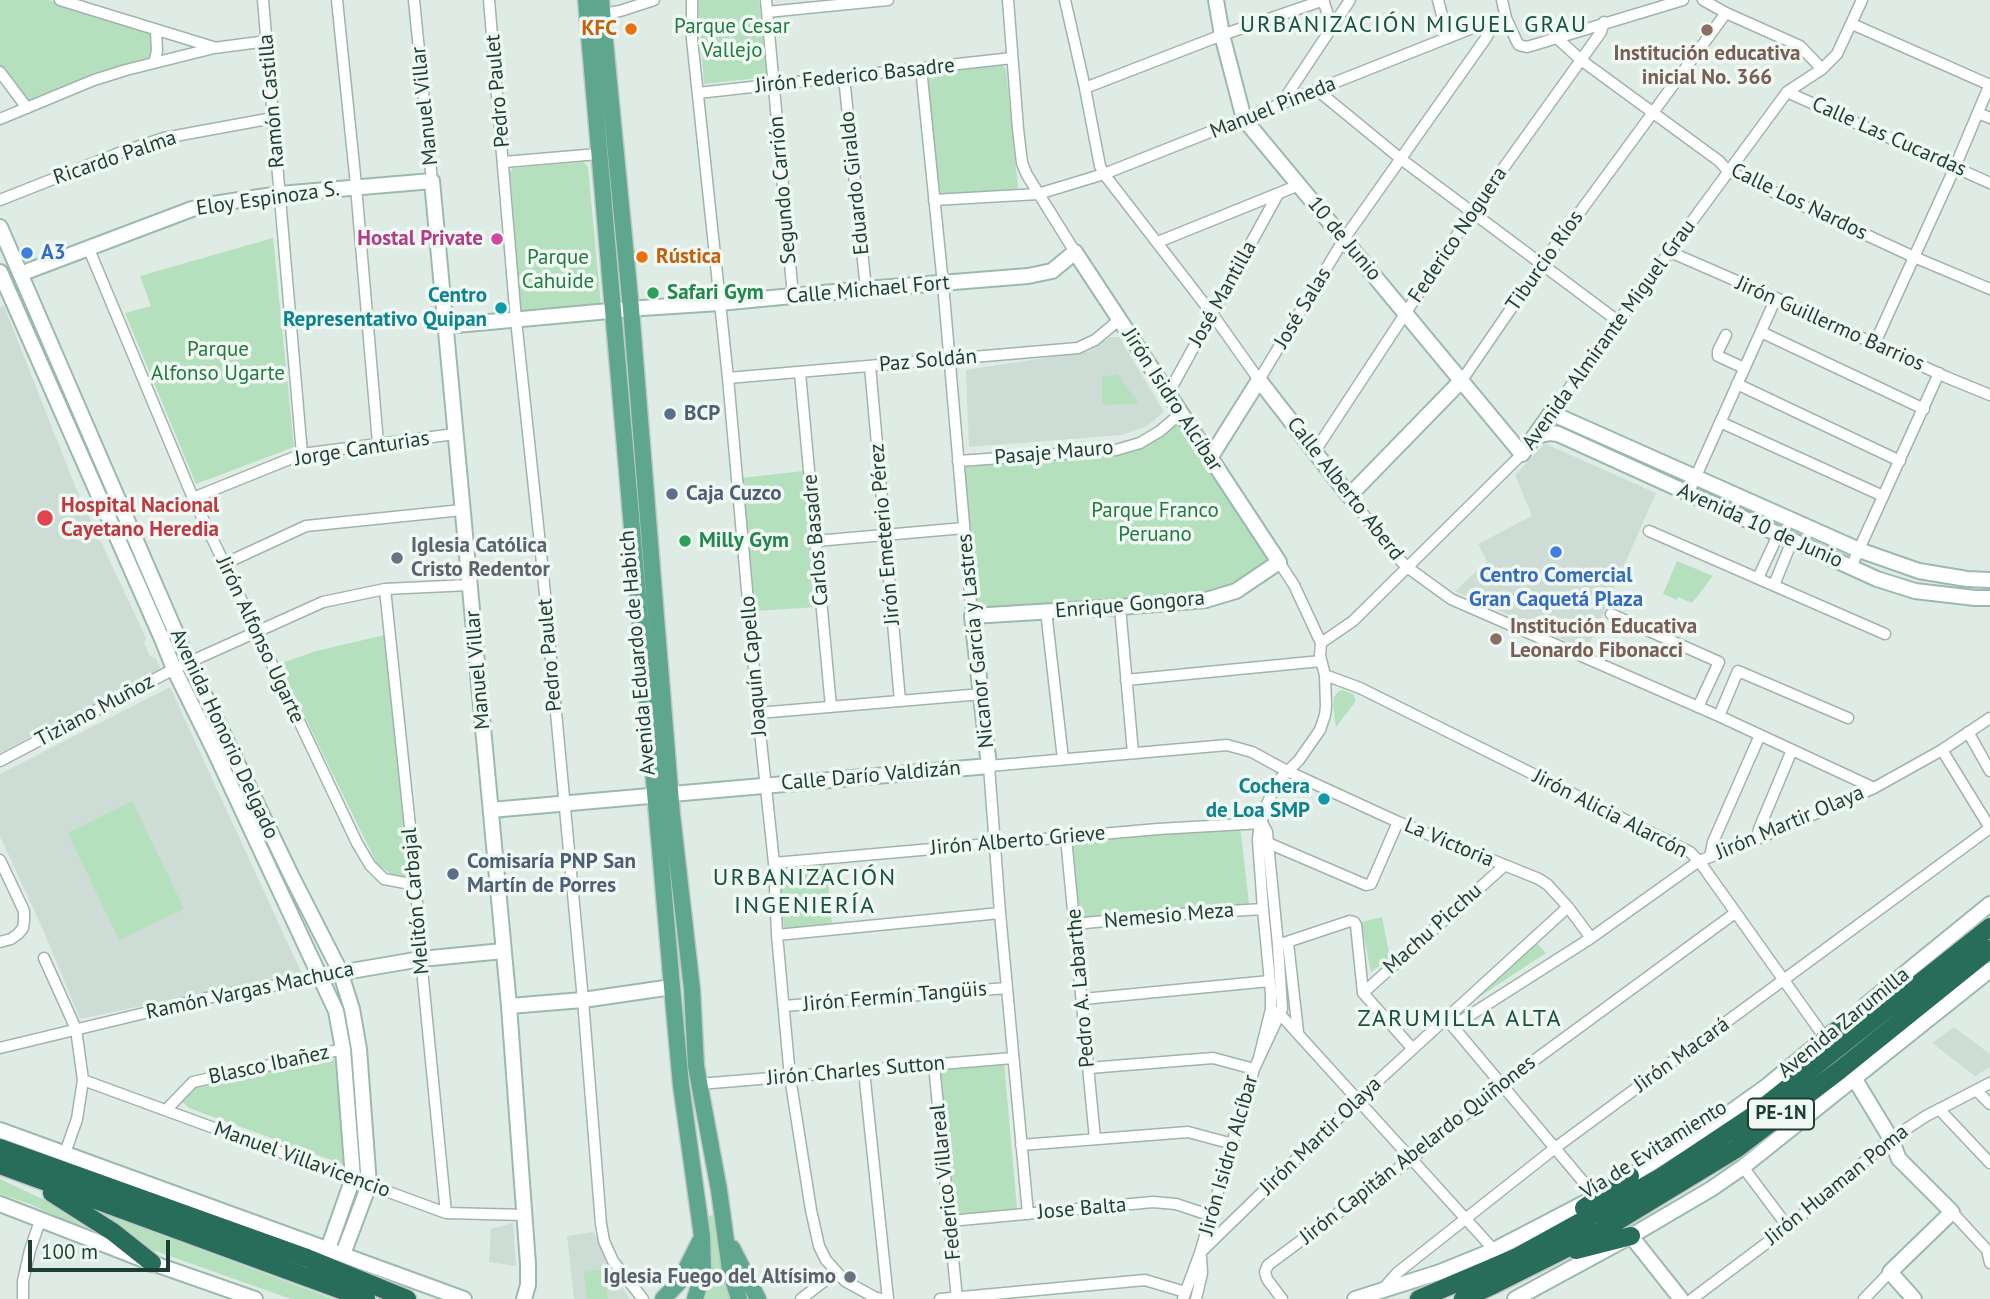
<!DOCTYPE html>
<html>
<head>
<meta charset="utf-8">
<style>
	body { margin:0 }
	#map { position:relative; width:1990px; height:1299px; overflow:hidden; background:#dfece5; font-family:"PT Sans",sans-serif }
	canvas { display:block }
	.scale { position:absolute; left:28px; top:1240px; width:142px; height:32px; box-sizing:border-box; border:4px solid #1e3e33; border-top:0; padding-left:9px; font-size:21px; line-height:24px; white-space:nowrap; color:#1e3e33; -webkit-text-stroke:5px #f0f8f3; paint-order:stroke }
</style>
</head>
<body>
<div id="map">
<canvas width="1990" height="1299"></canvas>
<div class="scale">100 m</div>
</div>
<script>
const ctx = document.querySelector('canvas').getContext('2d');
ctx.lineJoin = 'round';
function fillPath(path, color) { ctx.fillStyle = color; ctx.fill(path, 'evenodd'); }
const poly = rows => new Path2D(rows.map(r => 'M' + r).join(''));
function trace(path, color, width, dash) { ctx.strokeStyle = color; ctx.lineWidth = width; ctx.lineCap = dash ? 'butt' : 'round'; ctx.setLineDash(dash || []); ctx.stroke(path); }
function label(font, color, halo, rows, align = 'center') {
  ctx.font = font + ' "PT Sans",sans-serif'; ctx.lineWidth = 7; ctx.setLineDash([]); ctx.textBaseline = 'middle'; ctx.strokeStyle = halo; ctx.fillStyle = color; for (const [text, x, y, turn = 0] of rows) {
    ctx.save(); ctx.translate(x, y); ctx.rotate((+turn || 0) * Math.PI / 180); ctx.textAlign = isNaN(turn) ? turn : align; if (halo) ctx.strokeText(text, 0, 0); ctx.fillText(text, 0, 0); ctx.restore();
  }
}
fillPath(poly([
	[4,306,77,491,146,638,144,643,150,656,156,659,161,669,0,753,0,307],
	[1110,337,1119,337,1164,412,1147,426,1122,435,969,447,966,370,1090,351],
	[1544,444,1548,445,1656,493,1587,650,1455,591,1487,561,1478,544,1532,516,1515,475],
	[170,687,301,972,80,1019,45,934,0,836,0,774],
	[1954,1027,1990,1054,1990,1067,1975,1076,1932,1043],
	[513,1223,516,1266,489,1262,491,1229],
	[593,1232,629,1299,574,1299,567,1236]
]), '#cddcd4');
fillPath(poly([
	[0,0,49,0,151,32,153,52,147,61,32,101,25,99,0,67],
	[698,0,759,0,767,77,704,84],
	[1003,65,1006,70,1018,187,1015,191,942,197,937,192,927,74,929,71],
	[583,162,588,167,601,306,525,316,521,312,510,172,513,168],
	[273,238,294,447,196,484,125,313,151,306,140,276],
	[1117,374,1139,404,1102,405,1102,377],
	[1181,413,1279,562,1236,591,972,616,958,461,1140,443],
	[803,471,817,607,755,611,741,478],
	[1677,561,1713,576,1692,603,1678,597,1677,600,1663,594],
	[389,634,412,873,408,877,391,874,377,864,279,664,316,651],
	[1342,690,1353,694,1356,701,1336,727,1333,707,1334,697,1338,692],
	[132,801,184,909,119,940,68,833],
	[1240,825,1249,904,1079,920,1072,840],
	[826,862,832,924,784,928,778,867],
	[1382,917,1390,958,1371,972,1361,922],
	[1535,941,1546,953,1461,1009],
	[334,1056,345,1165,189,1108,180,1100,196,1087],
	[1004,1062,1017,1209,952,1215,941,1068],
	[0,1179,49,1202,97,1236,30,1204,0,1194],
	[83,1206,333,1299,291,1299,147,1248],
	[715,1214,732,1299,703,1299,710,1284,706,1217],
	[604,1269,608,1299,587,1299,584,1272]
]), '#b5e0bd');
const street = poly([
	[60,0,213,47],
	[263,0,302,454],
	[337,0,355,175,378,443],
	[414,0,432,181],
	[489,0,516,320,542,563,583,1000,601,1224,604,1241,613,1261,643,1299],
	[692,0,692,39,728,378,758,713,774,863,777,935,790,1077,811,1210,819,1246,826,1260,845,1281,874,1297,882,1299],
	[766,0,793,296],
	[1008,0,1018,129,1022,163,1027,175,1075,252],
	[1065,0,1085,88,1100,166,1104,174,1213,315,1259,380,1344,239,1486,38,1492,27,1490,21],
	[1323,0,1332,27],
	[1438,0,1448,38],
	[1502,0,1506,18,1517,42,1519,45,1527,47,1683,0],
	[1703,0,1726,13,1800,46,1822,69],
	[767,12,888,0],
	[597,15,620,11,654,0],
	[1852,24,1990,85],
	[1557,38,1581,60,1719,161,1728,171,1914,257,1990,289],
	[154,63,157,51,156,30],
	[921,68,943,284,972,616],
	[0,72,27,108],
	[844,77,866,289],
	[1085,88,1222,35,1324,0],
	[1317,90,1401,159,1619,322],
	[1787,92,1990,183],
	[698,93,1012,58],
	[1281,104,1350,0],
	[1978,113,1990,118],
	[0,119,94,80,126,70,214,48,267,41],
	[504,162,598,154],
	[0,200,119,153,164,138,273,118],
	[934,200,1038,194,1104,174,1490,21,1506,18],
	[1158,242,1299,185],
	[88,247,193,498,357,843,370,865,384,879,416,885],
	[1670,252,1776,298,1946,377,1990,395],
	[1761,332,1924,409],
	[1726,335,1718,351,1718,356,1744,368],
	[1875,343,1955,167,1990,84],
	[870,366,900,701],
	[800,373,831,707],
	[728,378,1078,348,1095,340,1119,320],
	[1462,380,1541,265,1726,13],
	[1737,384,1900,461],
	[1168,394,1278,194],
	[1551,413,1787,92,1822,69,1837,54,1862,0],
	[1720,422,1883,496],
	[1315,451,1472,212,1601,32,1604,22],
	[958,461,1116,450,1140,443,1160,431,1181,413],
	[1688,494,1776,298],
	[1349,496,1398,558,1407,567,1451,599,1719,716,1874,788],
	[193,498,302,454,455,434],
	[1649,531,1885,634],
	[816,541,964,528],
	[224,564,306,526,462,510],
	[1851,567,1939,373],
	[1758,578,1778,535],
	[1774,585,1792,541],
	[385,589,415,874,421,959,446,1213],
	[1120,607,1133,753],
	[1046,611,1063,759],
	[1611,614,1719,662,1698,707],
	[1321,643,1353,621,1522,454],
	[1325,675,1360,688,1690,852,1699,861,1825,1038],
	[1126,680,1321,661],
	[758,713,982,694],
	[1719,716,1738,671,1848,718],
	[1968,732,1990,771],
	[0,761,174,669,323,602,385,589,469,585],
	[1066,838,1095,1139],
	[1757,839,1759,829,1792,750],
	[1268,843,1366,885,1371,884,1398,822],
	[1710,857,1713,842,1760,735],
	[0,860,24,911,24,920,23,928,18,934,11,939,0,942],
	[774,863,1158,829,1262,823],
	[1075,924,1165,915,1263,909],
	[777,935,1000,913],
	[1288,943,1298,1032],
	[1278,945,1350,921,1354,922,1356,925,1363,993,1412,1048],
	[44,958,76,1029,83,1080,77,1119,65,1153],
	[1363,993,1504,866],
	[1083,999,1270,981],
	[784,1006,1007,988],
	[1278,1012,1494,1250],
	[1450,1023,1596,1197],
	[1453,1026,1591,938,1699,861,1757,839,1874,788,1942,750,1990,718],
	[0,1048,211,997,321,977],
	[1259,1058,1271,1009,1271,993,1263,909,1258,840,1259,830,1267,804,1275,787,1280,779,1299,760,1320,730,1325,715,1326,706,1325,675,1320,656,1321,643,1294,585,1279,562],
	[934,1065,957,1299],
	[1089,1068,1213,1058,1254,1069],
	[864,1071,888,1299],
	[83,1080,446,1213,525,1215],
	[699,1084,1013,1058],
	[1976,1090,1990,1104],
	[1939,1109,1990,1163],
	[166,1110,193,1082,343,1049],
	[1021,1145,1188,1132,1233,1144],
	[1743,1167,1788,1227],
	[1952,1212,1987,1250,1990,1263],
	[1028,1214,1000,913,989,766,1227,745,1252,752,1287,771,1398,822,1539,879,1548,885,1568,907,1591,938],
	[950,1221,1153,1202,1176,1204,1212,1216],
	[1200,1253,1358,1099,1568,907],
	[1382,1290,1397,1273,1555,1148,1990,828,1942,750],
	[23,1299,23,1281,30,1250,40,1221],
	[801,1299,836,1272],
	[940,1299,1145,1280,1185,1292],
	[1183,1299,1200,1253,1254,1069,1282,1009,1278,945,1268,843,1267,832,1262,823],
	[1196,1299,1202,1273,1201,1257],
	[1282,1299,1267,1279,1265,1272,1268,1265,1411,1159,1502,1084,1735,913],
	[1692,1299,1788,1227,1891,1139,1926,1116,1990,1083],
	[1864,1299,1890,1272]
]);
const secondary = poly([
	[1216,0,1222,35,1244,119,1522,454,1551,413,1859,550,1919,571,1967,579,1990,580],
	[0,227,189,663,291,875,340,971,352,1009,359,1049,369,1185,343,1254],
	[28,271,192,209,213,204,280,194,432,181,509,1006,528,1264,528,1285,524,1299],
	[0,272,162,639,174,669,214,750,336,1011,343,1049,353,1178,328,1249],
	[445,326,642,308,719,303,866,289,1028,276,1052,271,1075,252,1279,562,1236,591,1206,600,1120,607,972,616,989,766,491,810],
	[1536,436,1550,433,1558,434,1877,579,1915,591,1975,598,1990,598],
	[1210,458,1259,380,1349,496,1462,380],
	[333,974,421,959,503,951],
	[1866,1005,1990,904],
	[509,1006,583,1000,672,987],
	[1854,1078,1891,1139,1899,1159,1952,1212,1890,1272,1914,1299],
	[0,1130,464,1299],
	[1622,1181,1711,1126,1767,1086,1831,1033],
	[0,1204,152,1263,255,1299],
	[1631,1236,1681,1299],
	[1355,1299,1440,1272,1494,1250,1590,1200],
	[1515,1299,1631,1236,1711,1189,1743,1167,1990,970]
]);
const primary = poly([
	[586,0,672,987,681,1085,702,1236,703,1272,695,1299],
	[601,0,631,309,672,815,692,989,696,1066,719,1190,730,1270,739,1299],
	[732,1248,758,1299],
	[663,1299,680,1281,700,1241]
]);
const highway = poly([
	[1825,1038,1883,1001],
	[0,1148,307,1258,407,1299],
	[0,1165,366,1299],
	[52,1193,113,1232,152,1263],
	[1584,1208,1630,1176],
	[1576,1250,1631,1236],
	[1419,1299,1517,1257,1661,1177,1751,1117,1990,927],
	[1463,1299,1493,1285,1601,1231,1736,1149,1840,1070,1990,949]
]);
trace(street, '#a1b4ac', 13);
trace(secondary, '#9cb9ad', 18);
trace(primary, '#c0c9c6', 19);
trace(highway, '#c0c9c6', 21);
trace(street, '#fff', 10);
trace(secondary, '#fff', 14);
trace(primary, '#5ea68e', 16);
trace(highway, '#276d59', 18);
for (const [x, y, r, color] of [
	[631,29,7,"#e8710a"],
	[1707,30,7,"#8d6e63"],
	[497,239,7,"#d1479c"],
	[27,253,7,"#3f7fe0"],
	[642,257,7,"#e8710a"],
	[653,293,7,"#2e9e5b"],
	[501,308,7,"#0f9aa8"],
	[670,414,7,"#5c6f8a"],
	[672,494,7,"#5c6f8a"],
	[45,518,9,"#e0444e"],
	[685,541,7,"#2e9e5b"],
	[1556,552,7,"#3f7fe0"],
	[397,558,7,"#6b7280"],
	[1496,639,7,"#8d6e63"],
	[1324,799,7,"#0f9aa8"],
	[453,874,7,"#5c6f8a"],
	[850,1277,7,"#6b7280"]
]) { const dot = new Path2D(); dot.arc(x, y, r, 0, 2 * Math.PI); ctx.fillStyle = color; ctx.fill(dot); trace(dot, '#f0f8f3', 2.5); }
for (const [x, y, w] of [
	[1781,1114,66]
]) { const box = new Path2D(); box.roundRect(x - w / 2, y - 15.5, w, 31, 5); ctx.fillStyle = '#f0f8f3'; ctx.fill(box); trace(box, '#1e3e33', 2); }
label('bold 19px', '#1e3e33', null, [
	["PE-1N",1781,1114]
]);
label('21px', '#24793e', '#f0f8f3', [
	["Parque Cesar",732,27],
	["Vallejo",732,51],
	["Parque",558,258],
	["Cahuide",558,282],
	["Parque",218,350],
	["Alfonso Ugarte",218,374],
	["Parque Franco",1155,511],
	["Peruano",1155,535]
]);
label('bold 21px', '#c56008', '#f0f8f3', [
	["KFC",617,29],
	["Rústica",656,257,"left"]
], 'right');
label('bold 21px', '#785e54', '#f0f8f3', [
	["Institución educativa",1707,54],
	["inicial No. 366",1707,78],
	["Institución Educativa",1510,627,"left"],
	["Leonardo Fibonacci",1510,651,"left"]
]);
label('21px', '#1e3e33', '#f0f8f3', [
	["Jirón Federico Basadre",855,76,-6],
	["Pedro Paulet",498,91,-95],
	["Ramón Castilla",272,101,-95],
	["Manuel Villar",425,106,-96],
	["Manuel Pineda",1273,108,-22],
	["Calle Las Cucardas",1889,137,24],
	["Ricardo Palma",115,158,-19],
	["Eduardo Giraldo",855,183,-96],
	["Segundo Carrión",783,190,-95],
	["Eloy Espinoza S.",268,199,-8],
	["Calle Los Nardos",1799,202,26],
	["Federico Noguera",1458,235,-56],
	["10 de Junio",1344,239,50],
	["Tiburcio Ríos",1545,261,-55],
	["Calle Michael Fort",868,290,-5],
	["José Mantilla",1223,294,-61],
	["José Salas",1303,308,-59],
	["Jirón Guillermo Barrios",1830,324,24],
	["Avenida Almirante Miguel Grau",1609,335,-54],
	["Paz Soldán",928,361,-5],
	["Jirón Isidro Alcíbar",1172,400,57],
	["Jorge Canturias",362,449,-9],
	["Pasaje Mauro",1054,453,-5],
	["Calle Alberto Aberd",1345,489,52],
	["Avenida 10 de Junio",1760,526,24],
	["Jirón Emeterio Pérez",885,534,-95],
	["Carlos Basadre",816,540,-95],
	["Enrique Gongora",1130,605,-5],
	["Jirón Alfonso Ugarte",260,640,65],
	["Nicanor García y Lastres",976,641,-96],
	["Avenida Eduardo de Habich",638,653,-95],
	["Pedro Paulet",550,655,-95],
	["Joaquín Capello",754,666,-95],
	["Manuel Villar",478,670,-95],
	["Tiziano Muñoz",95,711,-28],
	["Avenida Honorio Delgado",224,734,65],
	["Calle Darío Valdizán",871,776,-5],
	["Jirón Alicia Alarcón",1610,814,27],
	["Jirón Martir Olaya",1790,823,-23],
	["Jirón Alberto Grieve",1018,841,-5],
	["La Victoria",1449,843,23],
	["Melitón Carbajal",416,901,-95],
	["Nemesio Meza",1169,916,-5],
	["Machu Picchu",1433,929,-42],
	["Pedro A. Labarthe",1081,988,-95],
	["Ramón Vargas Machuca",250,991,-12],
	["Jirón Fermín Tangüis",895,997,-5],
	["Avenida Zarumilla",1844,1023,-39],
	["Jirón Macará",1682,1055,-36],
	["Blasco Ibañez",269,1065,-12],
	["Jirón Charles Sutton",856,1071,-5],
	["Jirón Martir Olaya",1321,1136,-44],
	["Jirón Capitán Abelardo Quiñones",1418,1150,-38],
	["Vía de Evitamiento",1654,1150,-32],
	["Jirón Isidro Alcíbar",1229,1155,-74],
	["Manuel Villavicencio",302,1160,20],
	["Federico Villareal",946,1182,-96],
	["Jirón Huaman Poma",1837,1185,-39],
	["Jose Balta",1082,1209,-5]
]);
label('bold 21px', '#b23c85', '#f0f8f3', [
	["Hostal Private",483,239]
], 'right');
label('bold 21px', '#366cbe', '#f0f8f3', [
	["A3",41,253],
	["Centro Comercial",1556,576,"center"],
	["Gran Caquetá Plaza",1556,600,"center"]
], 'left');
label('bold 21px', '#27864d', '#f0f8f3', [
	["Safari Gym",667,293],
	["Milly Gym",699,541]
], 'left');
label('bold 21px', '#0d838f', '#f0f8f3', [
	["Centro",487,296],
	["Representativo Quipan",487,320],
	["Cochera",1310,787],
	["de Loa SMP",1310,811]
], 'right');
label('bold 21px', '#4e5e75', '#f0f8f3', [
	["BCP",684,414],
	["Caja Cuzco",686,494],
	["Comisaría PNP San",467,862],
	["Martín de Porres",467,886]
], 'left');
label('bold 21px', '#be3a42', '#f0f8f3', [
	["Hospital Nacional",61,506],
	["Cayetano Heredia",61,530]
], 'left');
label('bold 21px', '#5b616d', '#f0f8f3', [
	["Iglesia Católica",411,546],
	["Cristo Redentor",411,570],
	["Iglesia Fuego del Altísimo",836,1277,"right"]
], 'left');
ctx.letterSpacing = '2px';
label('23px', '#18523f', '#f0f8f3', [
	["URBANIZACIÓN MIGUEL GRAU",1414,25]
]);
ctx.letterSpacing = '0px';
ctx.letterSpacing = '2px';
label('24px', '#18523f', '#f0f8f3', [
	["URBANIZACIÓN",805,878],
	["INGENIERÍA",805,906],
	["ZARUMILLA ALTA",1460,1019]
]);
ctx.letterSpacing = '0px';
</script>
</body>
</html>
